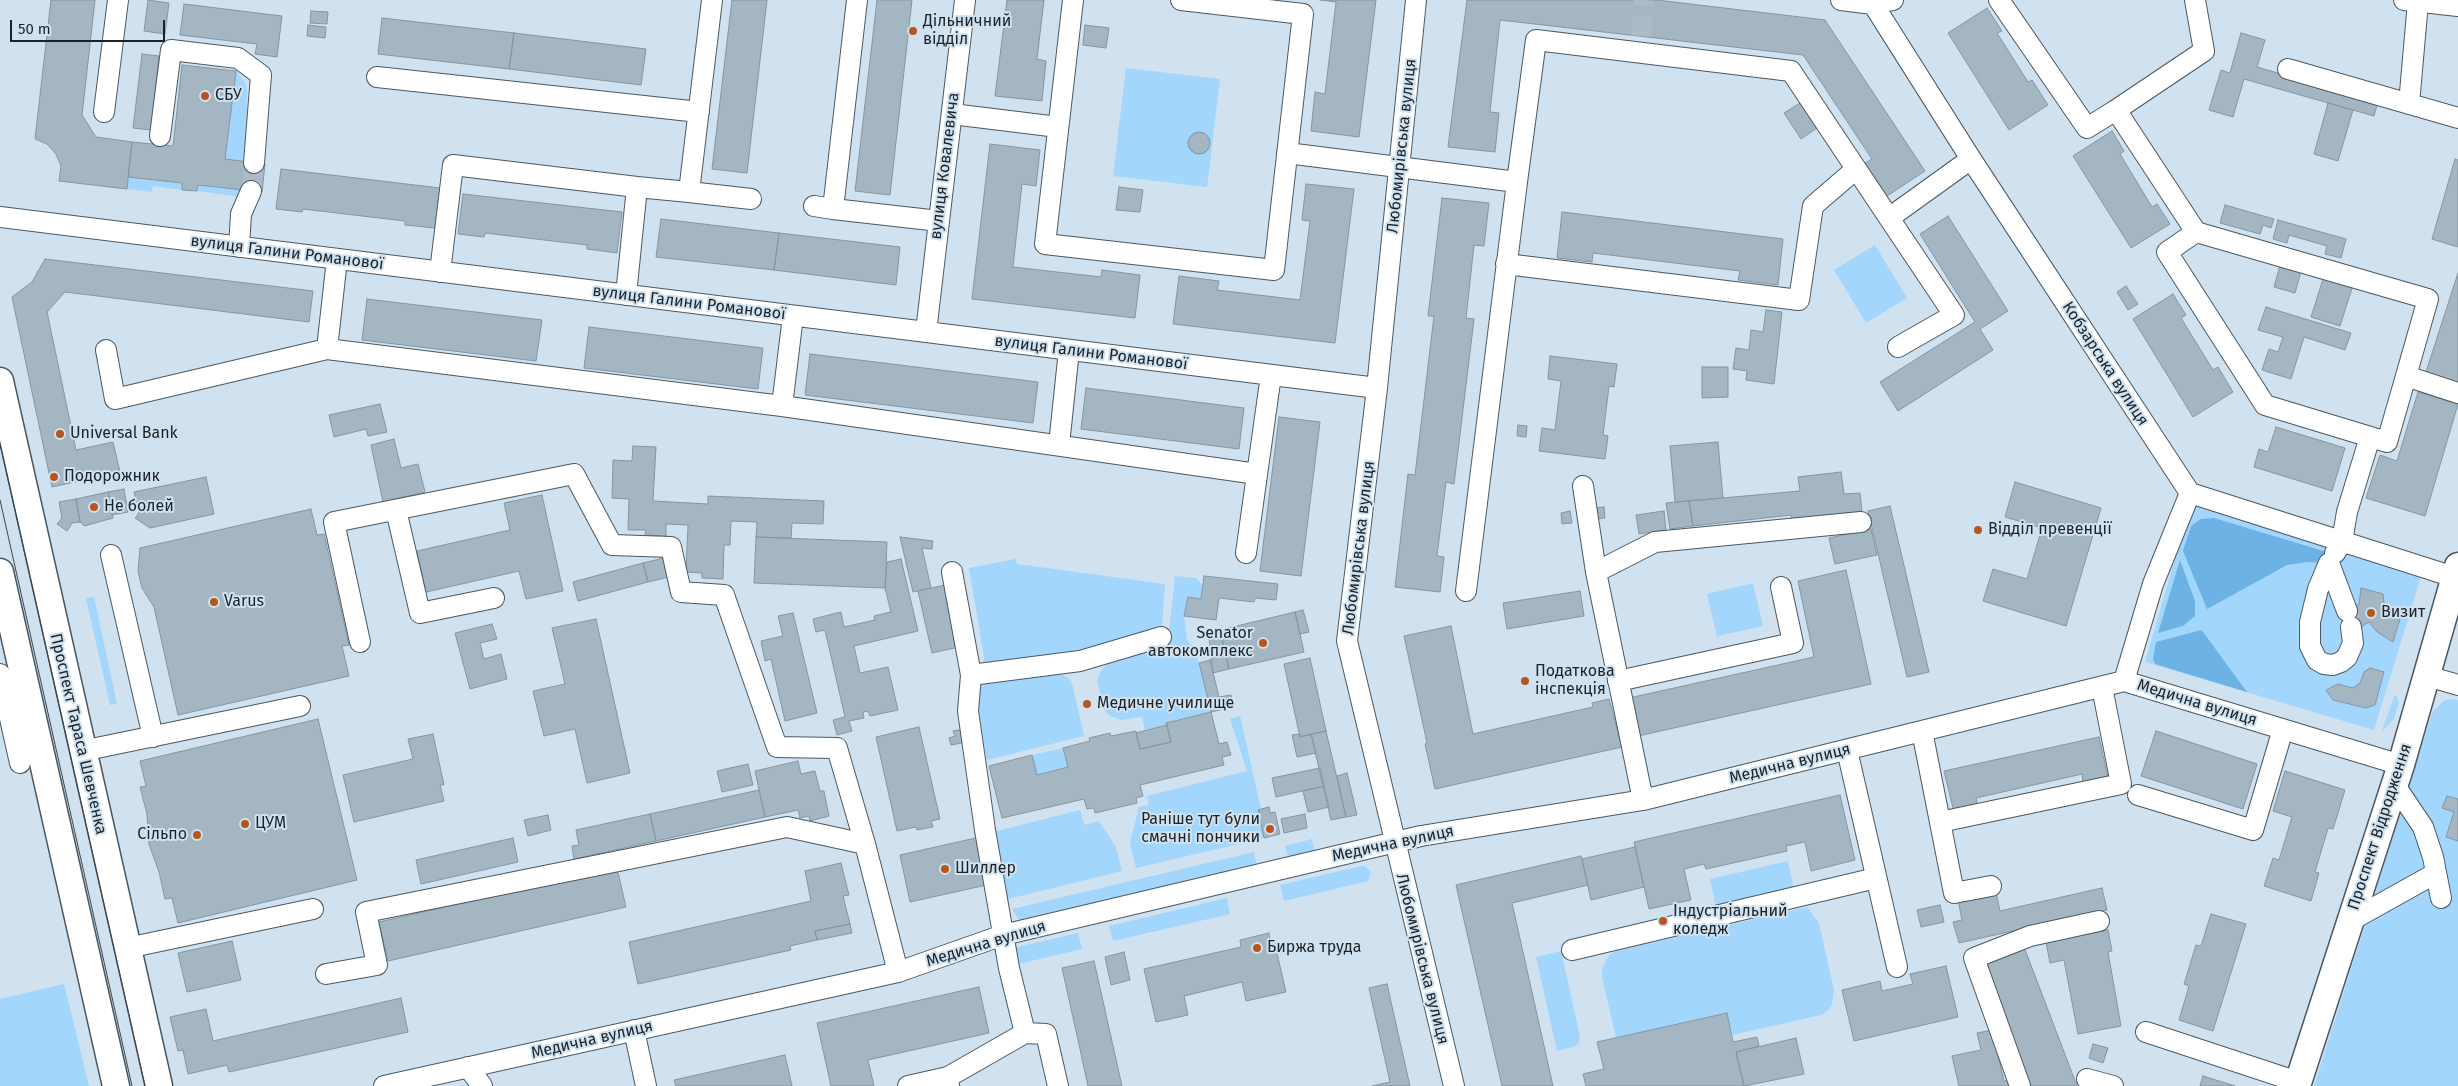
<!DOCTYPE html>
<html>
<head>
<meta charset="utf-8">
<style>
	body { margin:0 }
	#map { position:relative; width:2458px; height:1086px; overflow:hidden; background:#d0e1ef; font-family:"Fira Sans",sans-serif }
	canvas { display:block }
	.scale { position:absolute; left:10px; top:20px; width:155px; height:22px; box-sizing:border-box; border:2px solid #1c2227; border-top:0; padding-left:6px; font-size:15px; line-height:18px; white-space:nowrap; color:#1c2227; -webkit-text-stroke:4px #d0e1ef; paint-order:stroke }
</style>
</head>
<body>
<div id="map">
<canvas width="2458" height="1086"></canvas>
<div class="scale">50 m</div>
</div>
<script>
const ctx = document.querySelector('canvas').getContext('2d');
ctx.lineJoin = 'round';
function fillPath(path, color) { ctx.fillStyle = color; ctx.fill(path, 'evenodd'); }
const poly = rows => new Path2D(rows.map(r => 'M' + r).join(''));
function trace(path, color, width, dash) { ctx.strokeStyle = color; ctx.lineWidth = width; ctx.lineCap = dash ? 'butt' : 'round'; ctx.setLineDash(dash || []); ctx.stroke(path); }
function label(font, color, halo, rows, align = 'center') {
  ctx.font = font + ' "Fira Sans",sans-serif'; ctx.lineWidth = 4; ctx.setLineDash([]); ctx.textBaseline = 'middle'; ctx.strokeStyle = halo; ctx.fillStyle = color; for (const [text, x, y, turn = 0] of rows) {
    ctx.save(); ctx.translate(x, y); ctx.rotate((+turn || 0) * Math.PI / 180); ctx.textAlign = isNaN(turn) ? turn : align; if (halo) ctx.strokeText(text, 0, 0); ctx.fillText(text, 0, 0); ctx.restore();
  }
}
fillPath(poly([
	[1126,68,1220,79,1207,187,1113,176],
	[236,71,246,84,247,91,246,162,225,159],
	[128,177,182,183,182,190,153,186,152,192,127,189],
	[198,185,243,190,243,197,197,191],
	[1875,245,1907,298,1866,323,1834,270],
	[2191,504,2422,573,2374,730,2145,662],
	[1016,559,1017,564,1165,584,1162,628,1071,653,983,663,984,657,969,568],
	[1175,576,1196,578,1203,586,1201,599,1188,597,1184,616,1187,640,1195,649,1211,712,1167,722,1167,725,1145,730,1142,717,1121,720,1109,715,1104,709,1097,680,1101,671,1115,655,1168,641],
	[1753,583,1763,626,1717,636,1707,594],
	[94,597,117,704,110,705,86,598],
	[1057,672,1070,679,1072,683,1084,736,987,760,976,706,977,692,982,684,987,681],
	[2395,694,2399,702,2394,719,2382,731],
	[2452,699,2458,700,2458,1086,2314,1086,2433,711,2445,700],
	[1240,716,1261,809,1258,810,1264,838,1136,868,1130,843,1139,807,1149,805,1147,796,1247,771,1230,719],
	[1063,748,1068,767,1037,775,1032,755],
	[1080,810,1084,825,1099,821,1116,847,1122,871,1008,899,993,832],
	[1312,839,1315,853,1289,860,1285,846],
	[1254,852,1257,867,1021,923,1012,909],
	[1788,861,1794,889,1716,907,1710,879],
	[1361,866,1365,866,1371,872,1368,881,1284,901,1280,885],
	[1227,898,1230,914,1113,941,1109,926],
	[1807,907,1819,923,1834,990,1832,1005,1827,1011,1821,1015,1732,1035,1726,1013,1616,1038,1602,977,1602,969,1609,955,1616,951],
	[1078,933,1082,949,1006,967,1009,949],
	[1561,951,1580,1036,1579,1043,1573,1047,1557,1051,1536,957],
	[64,984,89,1086,0,1086,0,999]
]), '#a3d6fc');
fillPath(poly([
	[2214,518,2330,553,2324,563,2308,562,2287,565,2207,609,2183,551,2191,526,2201,519],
	[2180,560,2195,601,2195,616,2183,626,2158,633],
	[2201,630,2203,632,2247,692,2155,664,2153,659,2156,642]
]), '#6cb2e4');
const building = poly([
	[51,0,95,0,82,115,96,137,132,142,127,189,59,181,61,166,56,154,47,144,35,139,51,0],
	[148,0,169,3,165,34,144,31,148,0],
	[732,0,767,0,747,173,712,169,732,0],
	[877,0,912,0,890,195,855,191,877,0],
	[1007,0,1044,0,1037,59,1046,61,1042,101,995,96,1007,0],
	[1320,0,1376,0,1359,137,1311,131,1315,92,1325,94,1336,2,1320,0],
	[1467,0,1657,0,1825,20,1925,171,1887,196,1865,163,1872,159,1803,55,1500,20,1490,112,1499,113,1495,152,1448,147,1467,0],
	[184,4,282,16,277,57,255,54,257,44,180,35,184,4],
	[1987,8,2002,31,1997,33,2028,82,2032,80,2048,105,2009,130,1948,33,1987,8],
	[311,11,328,12,327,24,310,23,311,11],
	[382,18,514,33,509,69,378,54,382,18],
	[308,25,326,27,325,38,307,36,308,25],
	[1085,25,1109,28,1106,48,1083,45,1085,25],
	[514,33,646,49,641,85,509,69,514,33],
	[2241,33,2265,40,2257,67,2378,102,2374,116,2244,79,2233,117,2209,110,2221,70,2230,73,2241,33],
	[142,54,159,56,151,130,133,128,142,54],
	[182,65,236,71,225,159,265,164,262,192,198,185,197,191,182,190,182,183,128,177,132,142,173,146,182,65],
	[1800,103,1817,128,1801,139,1784,113,1800,103],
	[2328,103,2353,110,2338,161,2314,154,2328,103],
	[2112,131,2124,151,2120,154,2152,207,2157,204,2170,224,2131,248,2073,156,2112,131],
	'1188 143a11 11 0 1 1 22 0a11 11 0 1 1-22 0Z',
	[990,144,1040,150,1036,186,1022,184,1013,267,1101,277,1102,270,1140,275,1135,318,972,299,990,144],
	[2455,159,2458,160,2458,247,2432,239,2455,159],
	[281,169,440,188,435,228,405,225,405,221,303,209,302,212,276,209,281,169],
	[1306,184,1354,189,1335,343,1173,324,1179,276,1219,281,1217,290,1300,300,1310,221,1302,220,1306,184],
	[1119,187,1143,190,1140,212,1116,210,1119,187],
	[463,194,622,212,617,253,587,249,587,245,485,233,484,237,458,234,463,194],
	[1442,198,1489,203,1484,246,1474,245,1466,318,1474,319,1454,484,1446,482,1437,556,1444,557,1440,592,1395,587,1408,474,1415,475,1434,316,1428,316,1442,198],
	[2225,205,2274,219,2271,228,2263,225,2260,234,2220,223,2225,205],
	[1562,212,1783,239,1778,285,1738,280,1740,271,1593,253,1592,262,1557,258,1562,212],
	[1948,216,2008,311,1980,329,1993,350,1898,411,1880,382,1975,322,1920,234,1948,216],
	[661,219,779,233,774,270,656,257,661,219],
	[2278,220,2346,239,2341,258,2325,254,2327,246,2289,235,2287,243,2273,239,2278,220],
	[779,233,900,247,896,285,774,270,779,233],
	[45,259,313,291,309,322,65,292,47,312,76,450,113,442,120,472,52,487,12,297,32,282,45,259],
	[2281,262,2302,268,2295,293,2274,287,2281,262],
	[2458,273,2458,383,2426,372,2458,273],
	[2324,276,2353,285,2340,326,2311,317,2324,276],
	[2126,286,2138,304,2128,310,2117,292,2126,286],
	[2173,294,2186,315,2181,318,2213,370,2218,367,2233,392,2193,417,2133,319,2173,294],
	[367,299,542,320,536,361,362,340,367,299],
	[2266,307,2351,333,2345,350,2304,337,2291,379,2262,370,2269,349,2278,352,2283,337,2258,330,2266,307],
	[1766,310,1782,312,1774,384,1746,380,1747,371,1733,369,1736,348,1749,350,1751,330,1763,332,1766,310],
	[589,327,763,348,758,389,584,368,589,327],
	[810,354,1038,382,1033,423,805,395,810,354],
	[1550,356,1617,364,1614,387,1609,386,1603,435,1608,436,1605,459,1539,451,1542,428,1555,430,1561,381,1548,379,1550,356],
	[1702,367,1728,367,1728,397,1702,398,1702,367],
	[1086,388,1244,408,1239,449,1081,429,1086,388],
	[2418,392,2458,404,2425,516,2366,498,2380,455,2397,461,2418,392],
	[380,404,387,432,368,436,366,429,334,437,329,415,380,404],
	[1279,417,1320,422,1301,576,1260,571,1279,417],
	[1518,425,1527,426,1526,437,1517,436,1518,425],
	[2276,427,2345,448,2332,491,2254,467,2259,449,2268,452,2276,427],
	[394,439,401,468,418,464,425,492,383,502,371,445,394,439],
	[1718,442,1723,498,1675,502,1670,446,1718,442],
	[633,446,656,447,653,501,708,504,708,496,824,501,823,524,792,523,791,538,756,537,757,522,731,521,730,545,724,545,723,579,702,578,702,573,686,572,688,525,666,524,666,536,645,535,646,530,628,530,629,499,612,498,613,460,632,461,633,446],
	[1841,472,1844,494,1860,493,1862,511,1792,520,1791,515,1693,526,1689,501,1800,491,1798,477,1841,472],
	[206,477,214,514,150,528,135,518,139,513,134,492,206,477],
	[2015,482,2101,508,2066,626,1983,601,1993,569,2027,579,2042,528,2005,517,2015,482],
	[124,489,128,512,112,515,108,492,124,489],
	[108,492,113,518,84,526,80,522,76,499,108,492],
	[542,495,563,591,526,599,519,571,426,592,417,551,510,530,504,503,542,495],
	[76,499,80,522,72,523,67,531,57,524,62,518,59,502,76,499],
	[1689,501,1693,526,1670,529,1666,503,1689,501],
	[1890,506,1929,672,1907,677,1868,511,1890,506],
	[1604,507,1605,518,1595,519,1593,508,1604,507],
	[311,509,317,535,324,534,349,645,342,646,349,676,178,715,154,607,142,588,138,571,140,548,311,509],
	[1570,511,1572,523,1562,524,1561,513,1570,511],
	[1664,511,1666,530,1639,534,1636,515,1664,511],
	[1871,529,1877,555,1835,564,1829,538,1871,529],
	[756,537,887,542,885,588,754,583,756,537],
	[900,537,933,541,932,549,922,548,931,588,913,592,900,537],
	[664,558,669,577,648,582,643,563,664,558],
	[901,559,918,631,854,646,860,673,888,667,898,710,870,716,868,711,863,712,864,718,849,721,852,731,837,735,833,720,845,717,825,630,816,632,813,619,841,612,844,627,875,620,874,616,891,612,885,588,887,562,901,559],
	[643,563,648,582,578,601,573,582,643,563],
	[1846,570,1871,684,1638,736,1629,698,1814,657,1798,581,1846,570],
	[1204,576,1278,584,1276,600,1255,598,1254,602,1219,598,1216,620,1184,616,1188,597,1201,599,1204,576],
	[945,585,959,647,932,653,918,591,945,585],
	[2361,588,2383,594,2385,611,2389,609,2400,619,2393,642,2377,632,2369,622,2356,630,2350,606,2359,605,2361,588],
	[1580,591,1584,616,1507,629,1503,603,1580,591],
	[1303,610,1309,632,1300,634,1295,612,1303,610],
	[1295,612,1304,652,1229,669,1220,630,1295,612],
	[793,613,817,713,785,721,771,659,765,661,761,641,783,636,778,616,793,613],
	[596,619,630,773,587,783,575,729,544,736,533,691,565,684,552,628,596,619],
	[492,624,497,639,480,643,484,659,501,654,507,679,470,689,455,633,492,624],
	[1451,626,1473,734,1593,707,1592,703,1609,699,1622,747,1435,789,1425,744,1427,743,1404,636,1451,626],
	[1220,630,1229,669,1213,673,1209,637,1220,630],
	[1310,658,1326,731,1300,737,1284,664,1310,658],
	[1210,660,1219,697,1231,695,1233,707,1211,712,1199,663,1210,660],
	[2370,668,2384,672,2375,705,2366,708,2333,700,2326,690,2338,684,2353,688,2360,683,2364,672,2370,668],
	[1211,712,1219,744,1227,742,1231,755,1222,757,1224,765,1140,785,1143,796,1136,798,1137,803,1095,813,1094,808,1087,809,1084,799,1002,818,989,766,1032,755,1037,775,1068,767,1063,748,1090,741,1089,738,1110,733,1111,736,1136,731,1140,749,1171,742,1166,723,1211,712],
	[318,719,357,880,178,923,172,898,165,899,159,872,149,844,147,814,140,787,146,786,140,761,318,719],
	[1167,725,1171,742,1140,749,1136,733,1167,725],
	[919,727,940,819,931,821,933,827,917,830,916,827,897,831,876,737,919,727],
	[964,729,967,742,951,745,949,738,955,736,953,731,964,729],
	[1326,731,1346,817,1331,820,1311,734,1326,731],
	[2156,731,2257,764,2243,809,2141,776,2156,731],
	[433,734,444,785,440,785,444,801,354,822,343,775,413,759,408,739,433,734],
	[1300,734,1300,737,1311,734,1316,753,1297,757,1292,735,1300,734],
	[2099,737,2108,778,2083,783,2082,774,1976,798,1978,806,1954,812,1944,771,2099,737],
	[798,761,801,774,815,771,820,791,824,791,829,816,810,821,809,816,800,818,798,810,765,817,755,771,798,761],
	[748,764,753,785,722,792,717,771,748,764],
	[1320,768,1324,786,1276,797,1272,778,1320,768],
	[2285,771,2345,790,2333,829,2328,828,2315,872,2319,873,2311,901,2264,886,2273,858,2279,860,2292,817,2273,811,2285,771],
	[1347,773,1357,815,1346,817,1337,776,1347,773],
	[1324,786,1329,807,1308,812,1303,791,1324,786],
	[759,790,765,817,656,841,650,814,759,790],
	[1840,795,1855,860,1811,871,1805,842,1786,846,1787,851,1706,869,1704,864,1684,869,1691,900,1649,909,1634,842,1840,795],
	[2447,796,2458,799,2458,841,2446,837,2454,812,2442,808,2447,796],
	[1269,807,1270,813,1275,812,1280,834,1264,838,1258,810,1269,807],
	[650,814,656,841,574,859,572,846,579,845,576,830,650,814],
	[1305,814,1307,828,1284,833,1281,819,1305,814],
	[548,815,551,830,528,836,524,820,548,815],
	[980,837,991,884,910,902,900,855,980,837],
	[513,838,518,862,421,884,416,860,513,838],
	[1635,847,1644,887,1591,900,1582,859,1635,847],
	[1581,856,1588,885,1512,903,1553,1086,1502,1086,1456,885,1581,856],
	[841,863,849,895,843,896,850,924,815,931,817,940,790,946,791,950,638,984,629,942,811,901,805,871,841,863],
	[617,868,626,907,388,961,379,922,617,868],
	[2102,888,2107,910,1959,943,1953,922,1962,920,1958,900,1996,892,2000,911,2102,888],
	[1940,905,1944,922,1921,927,1917,910,1940,905],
	[2211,914,2246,924,2213,1031,2179,1020,2189,986,2184,984,2196,945,2201,946,2211,914],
	[850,924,852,933,817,940,815,931,850,924],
	[2108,930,2112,951,2108,952,2121,1026,2078,1034,2064,960,2050,963,2046,942,2108,930],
	[1269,933,1270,941,1274,940,1286,992,1246,1001,1242,982,1184,996,1188,1015,1156,1022,1144,969,1241,947,1240,940,1269,933],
	[232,941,241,980,187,992,178,953,232,941],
	[2024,947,2077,1086,2031,1086,1984,962,2024,947],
	[1124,952,1130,980,1111,985,1105,957,1124,952],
	[1094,961,1122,1086,1088,1086,1080,1049,1062,968,1094,961],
	[1946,966,1958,1017,1854,1041,1842,990,1880,981,1882,991,1913,984,1910,974,1946,966],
	[1387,984,1410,1086,1372,1086,1390,1082,1369,988,1387,984],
	[979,987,989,1033,868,1060,874,1086,831,1086,817,1023,979,987],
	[401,998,408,1032,229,1072,227,1065,188,1074,183,1050,178,1051,170,1017,206,1009,213,1041,401,998],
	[1727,1013,1733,1042,1757,1037,1759,1046,1736,1052,1744,1086,1586,1086,1583,1074,1604,1069,1597,1042,1727,1013],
	[1992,1030,2004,1081,2009,1080,2010,1086,1959,1086,1952,1056,1981,1050,1977,1033,1992,1030],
	[1796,1038,1804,1074,1744,1086,1736,1052,1796,1038],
	[2093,1044,2108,1048,2103,1063,2089,1058,2093,1044],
	[785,1055,792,1086,676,1086,674,1080,785,1055],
	[2203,1076,2235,1086,2200,1086,2203,1076]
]);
fillPath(building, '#a5b6c3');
trace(building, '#8595a1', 1);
trace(poly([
	[1641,36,1644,0],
	[251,191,254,163]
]), '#acbbc7', 20, [20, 10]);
const minor = poly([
	[857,0,833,209,939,221],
	[1073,0,1045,244,1274,270,1303,14,1181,0],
	[1416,0,1377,388,1347,641,1454,1086],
	[1841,0,1873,4,1893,0],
	[1874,0,1873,4,1971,159,2190,493,2454,577],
	[1999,0,2087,128,2116,110,2196,232,2167,252,2265,405,2387,442,2406,376,2458,393],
	[2404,0,2458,6],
	[2288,69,2458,118],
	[377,77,699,112],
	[2409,104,2418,2],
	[2116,110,2204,51,2195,0],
	[104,112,118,0],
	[952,114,1058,127],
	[160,136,171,50,238,58,261,75,254,163],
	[1287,153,1517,182,1536,40,1791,71,1889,218,1971,159],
	[689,192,751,199],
	[814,206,833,209],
	[0,217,1377,388],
	[1889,218,1954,315,1898,347],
	[2196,232,2428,299,2406,376],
	[239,247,241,214,251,191],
	[1506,264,1799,300,1813,206,1856,169],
	[440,272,453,165,637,187],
	[626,295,637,187,689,192,712,0],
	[926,332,965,0],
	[327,349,782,406,1257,474],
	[106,350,115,399,327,349,337,259],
	[782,406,793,316],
	[1059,445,1069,350],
	[1583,486,1596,572,1643,800],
	[396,510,420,613,494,598],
	[1246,553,1271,375],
	[2335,553,2342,542,2347,512,2370,437],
	[111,555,153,737],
	[1596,572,1655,542,1861,522],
	[1466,591,1517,182],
	[2347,611,2329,563,2318,589,2310,622,2310,646,2317,660,2324,664,2333,665,2341,662,2347,657,2353,643,2351,627],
	[360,642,334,522,574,474,612,545,671,547,681,592,724,595,777,747,837,748,865,844,898,972],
	[0,674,20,763],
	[971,675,1080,661,1161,637],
	[2427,676,2458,685],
	[1618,681,1793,643,1781,587],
	[2124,681,2153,584,2190,493],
	[1922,731,1940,822,2121,784,2102,687],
	[1847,750,1897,967],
	[82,751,300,706],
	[2394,784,2423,827,2433,857,2441,898],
	[2138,795,2253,830,2283,729],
	[1940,822,1954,893,1991,886],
	[2350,921,2436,873],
	[127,948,313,909],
	[1572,950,1876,878],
	[326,974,377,965,366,912,787,827,865,844],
	[634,1030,646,1086],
	[2146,1032,2298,1082],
	[1025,1033,1046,1034,1058,1086],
	[468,1067,482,1086],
	[2087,1079,2113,1086],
	[384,1086,898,972,1003,935,1421,836,1643,800,2124,681,2401,765],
	[908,1086,948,1077],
	[949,1086,948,1077,1025,1033,1009,968,985,830,968,711,971,675,952,572],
	[2020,1086,1974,958,2030,936,2099,921]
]);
const major = poly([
	[0,381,159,1086],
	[0,572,116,1086],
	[2297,1086,2401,765,2458,566]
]);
trace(minor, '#4a5864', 22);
trace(major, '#4a5864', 29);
trace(minor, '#fff', 20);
trace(major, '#fff', 26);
trace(poly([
	[0,444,145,1086],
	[0,500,132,1086]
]), '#3e464d', 1);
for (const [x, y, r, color] of [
	[913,31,5,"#b85420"],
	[205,96,5,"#b85420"],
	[60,434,5,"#b85420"],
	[54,477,5,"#b85420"],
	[94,507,5,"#b85420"],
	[1978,530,5,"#b85420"],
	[214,602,5,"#b85420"],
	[2371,613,5,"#b85420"],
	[1263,643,5,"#b85420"],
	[1525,681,5,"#b85420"],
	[1087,704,5,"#b85420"],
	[245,824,5,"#b85420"],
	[1270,829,5,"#b85420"],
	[197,835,5,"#b85420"],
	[945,869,5,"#b85420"],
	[1663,921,5,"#b85420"],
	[1257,948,5,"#b85420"]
]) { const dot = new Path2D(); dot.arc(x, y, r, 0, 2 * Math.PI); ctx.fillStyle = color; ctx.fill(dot); trace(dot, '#d0e1ef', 2); }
label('16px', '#1c2227', '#d0e1ef', [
	["Дільничний",923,22],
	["відділ",923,40],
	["СБУ",215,96],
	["Universal Bank",70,434],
	["Подорожник",64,477],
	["Не болей",104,507],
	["Відділ превенції",1988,530],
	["Varus",224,602],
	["Визит",2381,613],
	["Senator",1253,634,"right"],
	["автокомплекс",1253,652,"right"],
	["Податкова",1535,672],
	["інспекція",1535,690],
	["Медичне училище",1097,704],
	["Раніше тут були",1260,820,"right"],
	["смачні пончики",1260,838,"right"],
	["ЦУМ",255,824],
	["Сільпо",187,835,"right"],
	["Шиллер",955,869],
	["Індустріальний",1673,912],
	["коледж",1673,930],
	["Биржа труда",1267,948]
], 'left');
label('16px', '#1c2227', '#d0e1ef', [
	["Любомирівська вулиця",1402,146,-84],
	["вулиця Ковалевича",945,166,-83],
	["вулиця Галини Романової",287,253,7],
	["вулиця Галини Романової",689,303,7],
	["вулиця Галини Романової",1091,353,7],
	["Кобзарська вулиця",2105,364,57],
	["Любомирівська вулиця",1359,548,-83],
	["Медична вулиця",2197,703,17],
	["Проспект Тараса Шевченка",78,734,77],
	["Медична вулиця",1790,764,-14],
	["Проспект Відродження",2380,827,-72],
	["Медична вулиця",1393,844,-12],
	["Медична вулиця",986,944,-17],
	["Любомирівська вулиця",1422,959,76],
	["Медична вулиця",592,1040,-13]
]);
</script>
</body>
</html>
